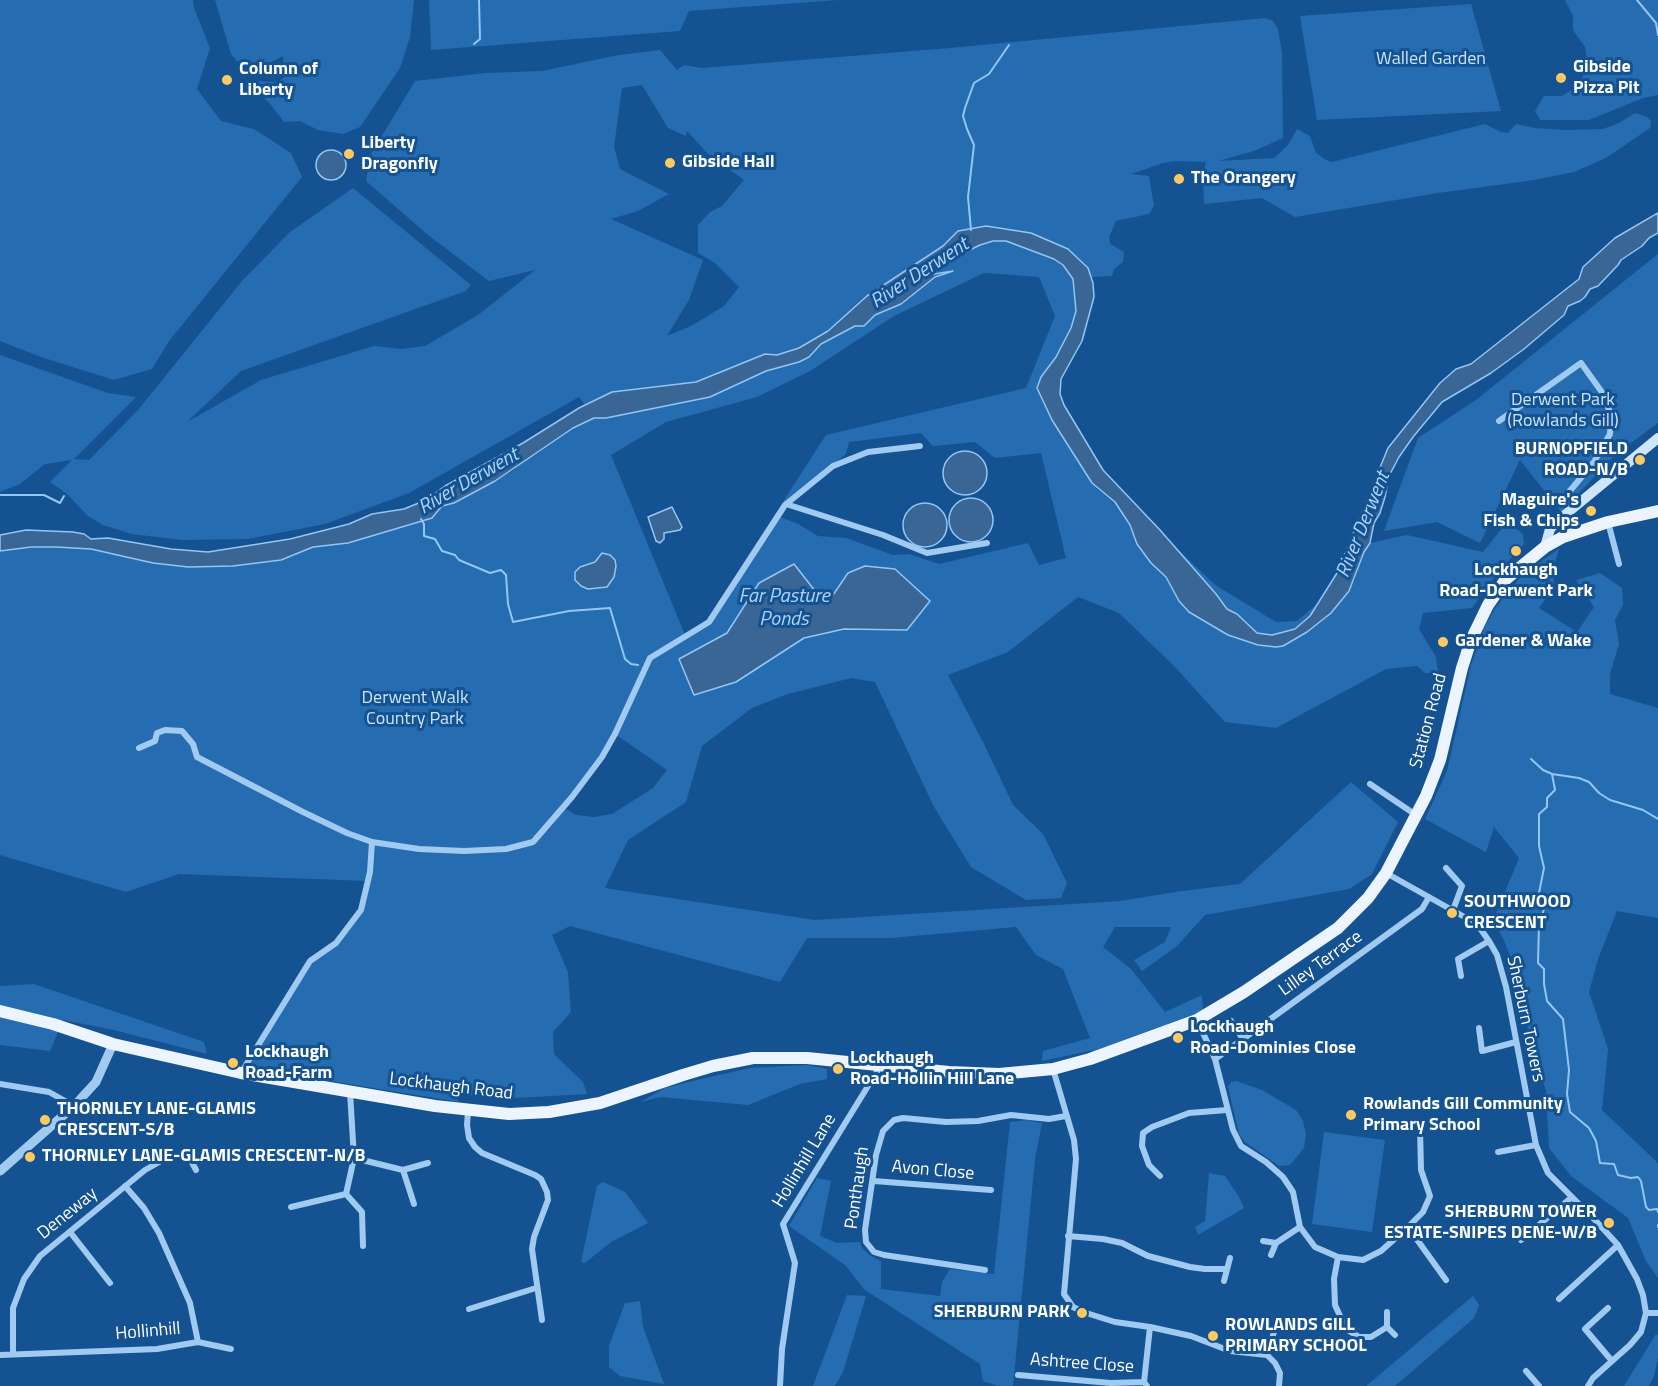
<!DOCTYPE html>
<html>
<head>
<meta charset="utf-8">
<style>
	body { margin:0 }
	canvas { display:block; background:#145292 }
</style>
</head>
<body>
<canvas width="1658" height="1386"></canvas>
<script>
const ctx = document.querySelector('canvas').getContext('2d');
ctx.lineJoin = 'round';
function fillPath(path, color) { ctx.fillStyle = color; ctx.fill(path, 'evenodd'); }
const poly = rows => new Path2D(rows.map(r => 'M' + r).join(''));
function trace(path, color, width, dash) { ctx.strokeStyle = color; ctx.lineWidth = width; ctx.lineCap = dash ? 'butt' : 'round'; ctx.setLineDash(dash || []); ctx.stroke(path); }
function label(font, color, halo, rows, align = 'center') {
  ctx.font = font + ' "Titillium Web",sans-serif'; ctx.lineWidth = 6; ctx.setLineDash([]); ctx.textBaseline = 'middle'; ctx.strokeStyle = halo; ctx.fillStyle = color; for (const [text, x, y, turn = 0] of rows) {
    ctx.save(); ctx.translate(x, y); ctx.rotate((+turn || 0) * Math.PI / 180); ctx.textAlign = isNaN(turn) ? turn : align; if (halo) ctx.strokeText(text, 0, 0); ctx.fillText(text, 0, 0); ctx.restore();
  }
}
fillPath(poly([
	[0,0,193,0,194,8,210,48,197,89,221,121,254,129,291,153,302,177,169,341,152,369,114,380,41,357,0,341],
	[215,0,414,0,410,37,400,68,360,127,343,134,318,130,300,121,284,122,271,105,247,81,278,82,284,77,283,56,260,68,237,61,231,54],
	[429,0,838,0,689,11,680,31,431,50],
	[1565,0,1658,0,1658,95,1643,98,1589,120,1540,120,1535,111,1544,96,1562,96,1577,86,1583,76,1587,60,1585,47,1573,30,1573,16],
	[1471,4,1501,111,1317,120,1300,16],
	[1265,18,1273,21,1278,29,1282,53,1283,138,1254,151,1218,161,1274,158,1288,145,1297,129,1310,136,1316,153,1326,160,1332,162,1485,124,1501,132,1508,133,1516,124,1535,128,1566,130,1603,129,1619,123,1635,113,1647,117,1651,121,1650,128,1606,158,1574,172,1534,180,1438,193,1295,217,1262,198,1204,204,1203,174,1206,162,1175,161,1163,163,1131,174,1149,176,1154,206,1149,214,1116,221,1109,237,1110,244,1124,252,1123,262,1114,269,1112,276,1092,277,1088,268,1061,245,1031,233,986,226,958,231,943,246,867,296,828,331,799,348,777,355,765,354,696,382,612,392,585,405,579,397,409,493,325,524,248,539,182,540,132,534,103,525,88,516,67,494,50,482,72,460,45,464,20,484,0,492,0,355,108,393,136,397,74,459,89,460,138,410,242,281,290,232,353,188,471,285,466,291,241,371,187,422,261,380,374,346,401,349,425,346,478,315,535,270,489,281,428,235,366,181,371,154,415,81,486,73,542,71,619,55,660,50,677,70,684,65,702,68,950,48],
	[642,85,668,128,686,136,687,131,707,153,744,180,722,206,710,212,698,225,698,253,715,263,739,287,724,306,691,326,667,336,689,300,703,260,611,219,638,211,669,194,620,169,614,147,622,88],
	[993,241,1006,241,1054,259,1063,265,1073,279,1076,311,1071,328,1056,357,1041,377,1042,395,1046,406,1052,420,1096,488,1115,502,1151,563,1166,577,1183,606,1228,635,1258,645,1283,646,1319,622,1338,605,1354,582,1364,552,1370,543,1407,535,1483,552,1507,522,1523,534,1524,544,1495,576,1472,608,1423,613,1419,629,1436,657,1438,673,1425,673,1417,666,1386,669,1276,728,1225,722,1174,666,1119,613,1078,597,1008,652,948,675,984,744,1013,805,1043,834,1067,883,1061,898,1026,900,971,867,934,807,875,682,851,678,788,694,752,708,702,746,686,802,628,840,605,888,815,920,1120,901,1182,891,1240,884,1351,782,1398,822,1372,874,1349,889,1205,915,1177,946,1142,971,1134,960,1165,942,1171,927,1115,927,1103,947,1131,969,1165,1012,1202,995,1203,1011,1099,1049,1042,1061,1043,1051,1090,1038,1063,969,1036,955,1016,927,891,938,807,938,780,982,570,926,552,935,568,972,571,1012,553,1032,554,1054,583,1082,587,1094,516,1098,455,1094,459,1102,245,1067,310,961,336,943,361,910,368,881,179,874,126,892,0,855,0,551,31,547,56,547,91,549,153,563,188,567,233,566,294,556,300,551,313,547,348,543,432,518,442,506,454,503,495,481,514,470,527,458,540,452,551,441,573,428,594,418,606,418,710,397,766,371,809,357,821,344,855,326,864,326,875,315,901,304,935,277,949,272,928,275,926,273,929,270,980,245],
	[984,273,1039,277,1055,316,1026,388,826,435,784,500,785,504,846,454,849,442,921,433,933,446,975,442,995,458,1041,453,1066,558,1039,565,1028,543,939,564,909,554,893,555,846,538,818,536,798,524,778,516,709,622,685,635,611,455,666,422,757,397,810,371,894,316],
	[615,734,667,770,653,788,612,814,594,817,576,815,564,808],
	[1658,254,1658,423,1616,454,1561,512,1520,460,1480,543,1437,522,1384,531,1418,438,1476,400],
	[1168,540,1215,585,1276,622,1297,621,1316,605,1310,617,1295,629,1272,635,1257,633,1237,614,1227,609,1216,594],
	[1559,549,1553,569,1554,587,1539,608,1577,632,1594,607,1576,580,1600,573,1622,588,1623,605,1615,620,1619,644,1610,674,1610,694,1658,708,1658,918,1617,911,1598,959,1589,992,1608,1049,1602,1110,1658,1163,1658,1278,1646,1261,1628,1218,1571,1176,1549,1148,1546,1091,1522,1008,1516,972,1504,940,1493,921,1519,858,1494,827,1486,852,1425,819,1447,771,1471,665,1485,626,1496,607,1517,581,1530,569],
	[34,984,204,1042,207,1054,114,1030,63,1020,50,1051,0,1045,0,986],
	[807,1065,827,1069,827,1079,800,1084,748,1105,661,1097,640,1102,665,1088,701,1079,750,1068],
	[1236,1081,1262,1090,1296,1110,1303,1121,1306,1134,1304,1148,1290,1165,1279,1166,1245,1142,1239,1134,1228,1087,1231,1082],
	[1026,1120,1042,1123,1035,1159,1013,1386,998,1386,983,1381,980,1364,865,1290,845,1265,789,1226,817,1178,831,1181,820,1236,837,1243,860,1242,862,1248,871,1256,881,1261,881,1289,940,1296,942,1282,950,1269,994,1274,1010,1122],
	[1324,1132,1385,1140,1372,1232,1312,1224],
	[1209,1173,1225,1176,1239,1197,1244,1208,1198,1235,1195,1227,1205,1221],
	[603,1182,625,1192,648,1223,611,1242,585,1263,581,1262,597,1186],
	[847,1295,866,1296,843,1372,835,1386,813,1386],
	[1473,1296,1479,1305,1474,1318,1395,1386,1366,1386],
	[640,1301,643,1327,664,1384,620,1376,609,1367,609,1346,625,1303],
	[1656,1334,1658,1335,1658,1358,1654,1376,1649,1386,1624,1386]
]), '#266cb1');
const water = poly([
	'316 165a15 15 0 1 1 30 0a15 15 0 1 1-30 0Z',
	[1658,213,1658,233,1649,238,1642,246,1621,260,1618,265,1598,286,1590,289,1585,297,1580,301,1568,306,1564,315,1524,349,1491,373,1442,402,1413,437,1399,457,1389,476,1385,497,1380,513,1374,523,1370,543,1364,552,1349,591,1331,613,1307,632,1283,646,1276,647,1258,645,1228,635,1189,612,1179,601,1166,577,1151,563,1137,544,1130,525,1115,502,1092,483,1052,420,1037,388,1041,377,1056,357,1071,328,1076,311,1073,279,1063,265,1054,259,1006,241,993,241,980,245,929,270,926,273,928,275,953,271,935,277,901,304,875,315,864,326,855,326,821,344,809,357,799,362,766,371,710,397,606,418,594,418,573,428,495,481,454,503,442,506,432,518,348,543,313,547,281,560,233,566,188,567,153,563,91,549,56,547,31,547,0,551,0,535,26,530,73,532,84,534,91,539,108,538,171,549,208,552,290,539,349,524,372,514,404,509,426,500,445,486,523,443,579,408,612,392,696,382,765,354,777,355,799,348,828,331,867,296,943,246,958,231,986,226,1031,233,1068,249,1088,268,1093,283,1094,297,1082,341,1061,379,1060,394,1064,405,1103,470,1160,530,1216,594,1227,609,1237,614,1257,633,1272,635,1295,629,1310,616,1337,573,1388,448,1440,383,1456,369,1471,364,1579,279,1583,267,1615,238,1658,213],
	'943 473a22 22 0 1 1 44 0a22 22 0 1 1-44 0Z',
	'949 520a22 22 0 1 1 44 0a22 22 0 1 1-44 0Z',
	'903 525a22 22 0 1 1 44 0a22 22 0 1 1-44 0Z',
	[672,507,682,527,680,530,664,533,664,539,660,543,656,541,648,517,672,507],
	[602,553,610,555,615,560,616,566,614,577,607,587,588,589,581,586,575,580,575,572,580,567,595,562,602,553],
	[794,564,819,596,831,598,848,573,865,566,895,569,930,601,907,630,844,629,804,638,736,682,694,695,679,659,727,633,759,583,794,564]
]);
fillPath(water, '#396695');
trace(water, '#93c6f5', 1.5);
trace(poly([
	[1637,0,1656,23,1658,35],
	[474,44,480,39,479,0],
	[971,230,968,197,974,145,967,129,963,116,965,108,974,83,989,74,1009,45],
	[0,495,44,495,60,503,64,496],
	[421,519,424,524,424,536,435,539,442,551,455,555,459,560,490,573,501,570,506,575,508,604,513,622,569,611,610,608,625,659,631,664,638,665],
	[1531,759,1543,770,1552,774,1579,778,1589,782,1599,793,1610,800,1643,810,1658,819],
	[1552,774,1555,790,1547,798,1547,807,1539,814,1539,846,1544,868,1539,893,1544,909,1539,924,1538,963,1544,969,1544,984,1547,1001,1563,1019,1569,1070,1567,1094,1570,1112,1589,1128,1596,1141,1600,1163,1614,1164,1618,1175,1631,1178,1638,1177,1641,1181,1646,1207,1649,1210,1657,1209,1658,1212],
	[1658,1225,1658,1227]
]), '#93c6f5', 2);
trace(poly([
	[1499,421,1581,363,1604,395,1611,416,1610,434,1594,462,1569,492,1570,509],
	[786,504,883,535,927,553,987,543],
	[1608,522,1619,564],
	[139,748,155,741,157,733,165,730,182,731,193,744,197,757,303,812,347,833,372,842],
	[1370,784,1416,815],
	[1446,868,1462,886,1453,910],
	[1386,873,1477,924,1489,941,1497,955,1506,987,1536,1145,1548,1173,1595,1220,1618,1245,1637,1279,1643,1295,1646,1313,1641,1332,1630,1345,1593,1378,1588,1386],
	[1461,976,1458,959,1489,941],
	[1197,1020,1215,1059,1233,1130,1241,1146,1266,1162,1283,1177,1293,1192,1300,1227],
	[1231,1021,1243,1039,1422,909,1429,897],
	[1479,1028,1482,1051,1516,1042],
	[1215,1059,1243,1039],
	[1053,1069,1074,1140,1076,1159,1064,1294,1073,1307,1083,1312,1115,1322,1150,1327,1144,1382,1147,1386],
	[241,1073,310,961,336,943,361,910,370,872,372,842,419,849,464,851,506,849,533,842,572,797,602,757,615,734,650,658,709,622,785,505,833,466,868,452,920,446],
	[0,1084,49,1092,74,1106],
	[350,1092,354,1158,403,1170,414,1204],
	[468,1111,467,1125,469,1138,475,1147,482,1153,535,1175,541,1179,547,1192,548,1200,534,1237,532,1249,542,1320],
	[1498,1152,1536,1145],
	[403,1170,428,1163],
	[1160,1176,1149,1165,1142,1146,1143,1133,1152,1127,1189,1113,1227,1110],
	[874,1181,991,1190],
	[346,1194,362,1212,363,1246],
	[291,1207,346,1194,354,1158],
	[1408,1227,1446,1280],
	[70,1232,110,1283],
	[1068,1236,1103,1239,1122,1243,1148,1256,1190,1267,1205,1269,1227,1269],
	[1521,1240,1572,1197],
	[1263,1241,1276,1243],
	[1271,1255,1276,1243,1300,1227,1315,1247,1338,1257,1363,1260,1381,1251,1408,1227,1423,1212,1430,1196,1421,1170,1420,1128,1410,1122],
	[1338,1257,1334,1279,1335,1305,1346,1329,1359,1337,1371,1337,1387,1327,1387,1312],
	[985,1270,884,1255,874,1252,866,1242,865,1230,876,1155,883,1131,894,1120,903,1118,946,1122,978,1121,1011,1115,1049,1119,1066,1116],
	[1224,1281,1230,1258],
	[1559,1299,1618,1245],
	[1608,1308,1585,1329,1612,1361],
	[469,1309,536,1288],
	[1646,1313,1658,1313],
	[1150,1327,1191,1336,1230,1351,1267,1355,1275,1363,1280,1373,1279,1386],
	[1387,1327,1395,1335],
	[198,1342,231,1349],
	[13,1353,13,1308,24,1279,40,1256,145,1170,161,1161,187,1153,196,1170],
	[0,1355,157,1349,198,1342,190,1303,159,1233,144,1208,125,1186],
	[1267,1355,1274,1332],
	[1526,1371,1539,1386],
	[1018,1375,1111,1383,1144,1382],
	[780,1386,782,1349,795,1263,783,1224,881,1065]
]), '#a1caf1', 6);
trace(poly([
	[0,1171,74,1106,96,1082,113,1044]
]), '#a1caf1', 9);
trace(poly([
	[1545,547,1550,529,1555,523,1658,438]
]), '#cfe5fc', 10);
trace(poly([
	[0,1011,53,1024,113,1044,241,1073,435,1106,509,1114,549,1112,600,1103,683,1075,713,1066,753,1058,807,1058,949,1072,999,1074,1053,1069,1090,1059,1197,1020,1244,992,1338,928,1368,898,1386,873,1426,796,1440,760,1462,668,1471,640,1488,605,1506,579,1545,547,1563,537,1608,522,1658,511]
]), '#ebf4ff', 12);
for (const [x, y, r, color] of [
	[1561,78,6,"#ffc961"],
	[227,80,6,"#ffc961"],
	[349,154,6,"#ffc961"],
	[670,163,6,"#ffc961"],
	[1179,179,6,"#ffc961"],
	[1640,460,6,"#ffc961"],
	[1591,511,6,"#ffc961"],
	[1516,551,6,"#ffc961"],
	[1443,642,6,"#ffc961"],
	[1452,913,6,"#ffc961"],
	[1178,1038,6,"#ffc961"],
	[233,1063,6,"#ffc961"],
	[838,1069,6,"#ffc961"],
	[1351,1115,6,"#ffc961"],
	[45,1120,6,"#ffc961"],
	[30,1157,6,"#ffc961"],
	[1609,1223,6,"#ffc961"],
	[1082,1313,6,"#ffc961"],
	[1213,1336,6,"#ffc961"]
]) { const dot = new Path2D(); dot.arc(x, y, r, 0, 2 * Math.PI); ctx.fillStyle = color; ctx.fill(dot); trace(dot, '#145292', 2); }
label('18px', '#c8e3fc', '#145292', [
	["Walled Garden",1431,60],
	["Derwent Park",1563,401],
	["(Rowlands Gill)",1563,422],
	["Derwent Walk",415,699],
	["Country Park",415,720]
]);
label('bold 18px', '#fff', '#145292', [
	["Gibside",1573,68],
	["Pizza Pit",1573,89],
	["Column of",239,70],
	["Liberty",239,91],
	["Liberty",361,144],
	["Dragonfly",361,165],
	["Gibside Hall",682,163],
	["The Orangery",1191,179],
	["BURNOPFIELD",1628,450,"right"],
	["ROAD-N/B",1628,471,"right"],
	["Maguire's",1579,501,"right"],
	["Fish & Chips",1579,522,"right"],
	["Lockhaugh",1516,571,"center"],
	["Road-Derwent Park",1516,592,"center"],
	["Gardener & Wake",1455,642],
	["SOUTHWOOD",1464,903],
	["CRESCENT",1464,924],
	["Lockhaugh",1190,1028],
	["Road-Dominies Close",1190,1049],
	["Lockhaugh",245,1053],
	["Road-Farm",245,1074],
	["Lockhaugh",850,1059],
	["Road-Hollin Hill Lane",850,1080],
	["Rowlands Gill Community",1363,1105],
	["Primary School",1363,1126],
	["THORNLEY LANE-GLAMIS",57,1110],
	["CRESCENT-S/B",57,1131],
	["THORNLEY LANE-GLAMIS CRESCENT-N/B",42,1157],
	["SHERBURN TOWER",1597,1213,"right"],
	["ESTATE-SNIPES DENE-W/B",1597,1234,"right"],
	["SHERBURN PARK",1070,1313,"right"],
	["ROWLANDS GILL",1225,1326],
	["PRIMARY SCHOOL",1225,1347]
], 'left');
label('18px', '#fff', '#145292', [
	["Station Road",1429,721,-75],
	["Lilley Terrace",1321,964,-36],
	["Sherburn Towers",1525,1019,78],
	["Lockhaugh Road",451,1087,7],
	["Hollinhill Lane",805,1161,-59],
	["Avon Close",933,1171,5],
	["Ponthaugh",858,1188,-82],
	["Deneway",68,1214,-39],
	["Hollinhill",148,1332,-5],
	["Ashtree Close",1082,1364,4]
]);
label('italic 20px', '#add4f8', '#145292', [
	["River Derwent",920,274,-33],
	["River Derwent",469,482,-30],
	["River Derwent",1364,525,-68],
	["Far Pasture",784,597],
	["Ponds",784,620]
]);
</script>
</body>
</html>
